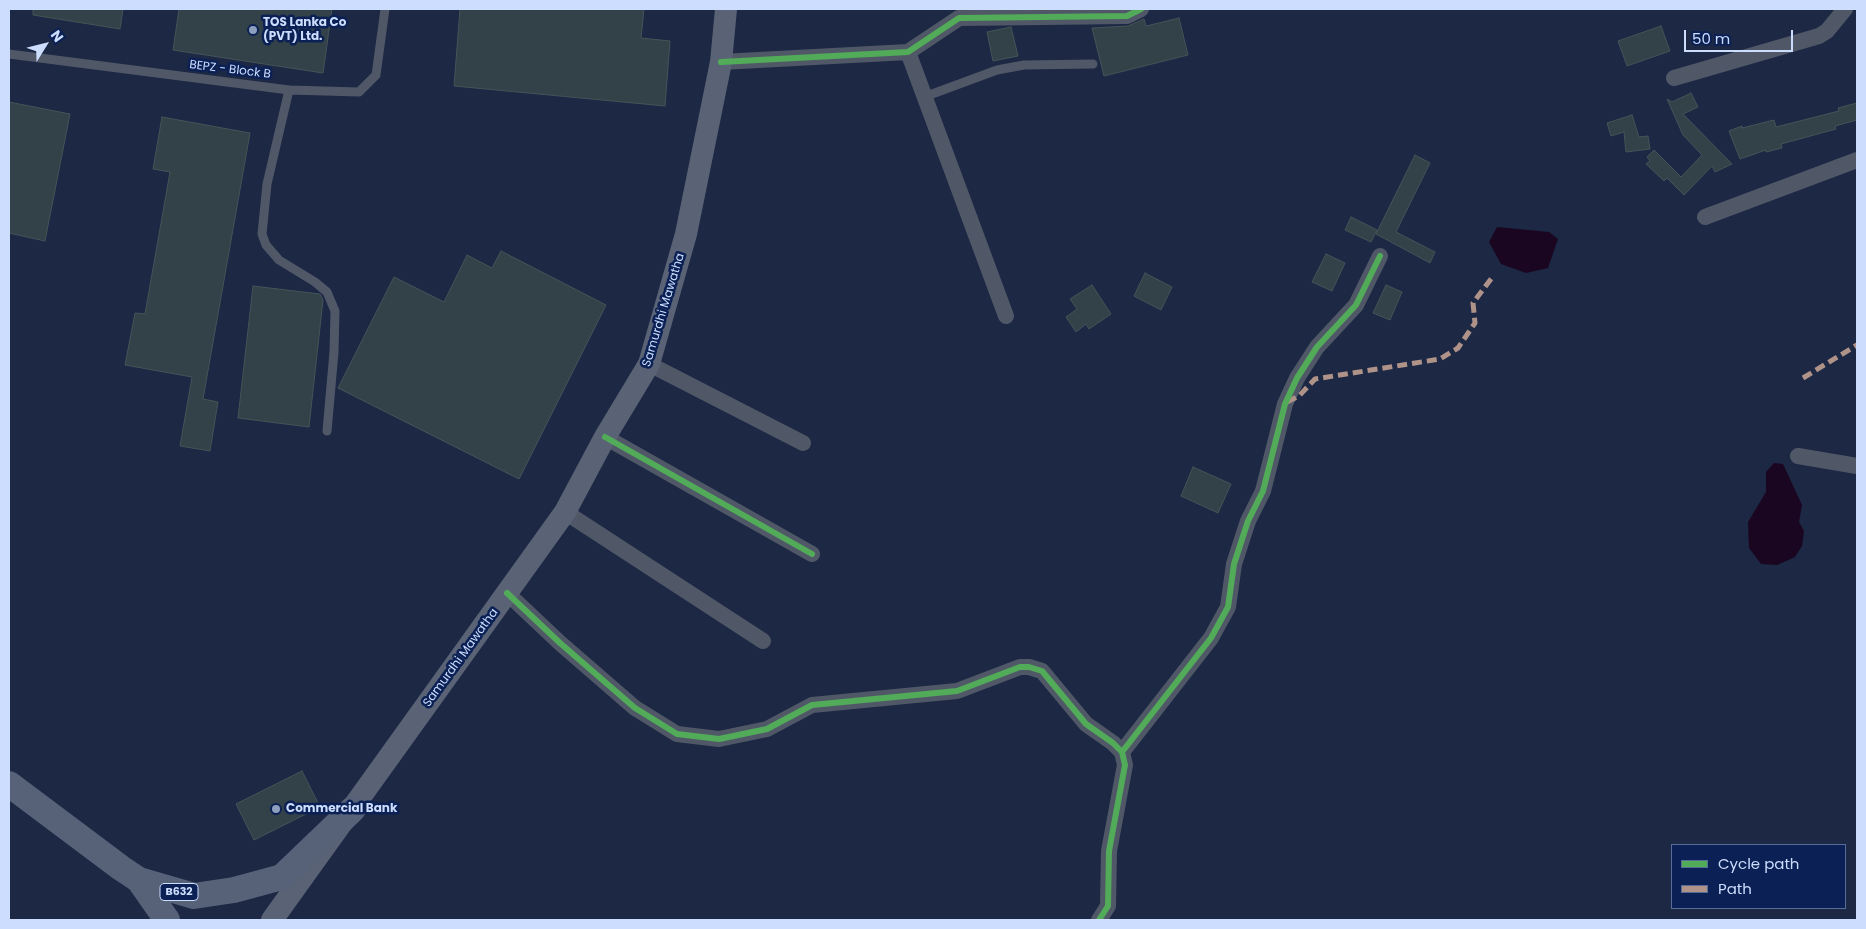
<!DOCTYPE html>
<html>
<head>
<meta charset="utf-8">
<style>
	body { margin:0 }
	#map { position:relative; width:1866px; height:929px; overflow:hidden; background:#1c2844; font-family:Poppins,sans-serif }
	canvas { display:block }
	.frame { position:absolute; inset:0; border:10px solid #ccddfe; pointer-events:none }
	.legend { position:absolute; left:1671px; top:844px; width:175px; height:65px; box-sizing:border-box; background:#0b2155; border:1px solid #586c99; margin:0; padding:6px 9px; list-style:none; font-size:15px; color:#ccddfe }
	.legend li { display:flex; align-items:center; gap:10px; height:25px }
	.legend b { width:25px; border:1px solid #586c99 }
	.north { position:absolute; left:20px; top:20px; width:50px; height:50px; -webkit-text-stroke:4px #0b2155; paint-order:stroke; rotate:54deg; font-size:14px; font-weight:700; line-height:20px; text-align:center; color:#ccddfe }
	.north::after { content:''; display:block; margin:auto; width:18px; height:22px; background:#ccddfe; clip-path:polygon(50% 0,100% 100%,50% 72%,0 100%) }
	.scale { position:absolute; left:1684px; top:30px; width:109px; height:22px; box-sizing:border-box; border:2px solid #ccddfe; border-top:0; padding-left:6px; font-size:15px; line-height:18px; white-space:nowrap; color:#ccddfe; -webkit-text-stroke:4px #0b2155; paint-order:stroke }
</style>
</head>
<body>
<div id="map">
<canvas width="1866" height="929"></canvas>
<div class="frame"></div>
<ul class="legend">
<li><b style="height:6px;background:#51ab58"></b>Cycle path</li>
<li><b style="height:6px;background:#af9288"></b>Path</li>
</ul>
<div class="north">N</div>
<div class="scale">50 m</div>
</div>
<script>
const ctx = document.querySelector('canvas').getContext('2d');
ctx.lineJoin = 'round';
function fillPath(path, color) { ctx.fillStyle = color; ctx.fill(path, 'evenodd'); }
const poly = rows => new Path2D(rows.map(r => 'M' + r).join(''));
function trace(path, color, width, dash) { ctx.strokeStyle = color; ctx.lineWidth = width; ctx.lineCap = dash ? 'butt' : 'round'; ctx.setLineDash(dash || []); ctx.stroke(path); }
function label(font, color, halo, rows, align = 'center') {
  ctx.font = font + ' Poppins,sans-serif'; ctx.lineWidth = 5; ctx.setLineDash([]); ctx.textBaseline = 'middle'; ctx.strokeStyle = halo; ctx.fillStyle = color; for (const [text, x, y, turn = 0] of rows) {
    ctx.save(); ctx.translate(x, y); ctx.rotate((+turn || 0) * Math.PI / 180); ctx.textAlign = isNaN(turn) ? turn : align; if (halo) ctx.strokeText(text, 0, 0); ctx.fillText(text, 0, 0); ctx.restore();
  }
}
fillPath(poly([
	[1497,227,1549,232,1558,239,1548,268,1526,273,1501,264,1489,242],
	[1774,463,1783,464,1802,505,1799,522,1804,531,1802,546,1795,557,1777,565,1761,564,1749,548,1748,522,1766,492,1766,472]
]), '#1a0620');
const building = poly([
	[33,9,123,9,120,29,33,15,33,9],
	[179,9,332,9,323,73,173,50,179,9],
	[460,9,644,9,641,38,670,41,665,106,454,86,460,9],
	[1179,18,1188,55,1104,76,1092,28,1128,26,1144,19,1146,26,1179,18],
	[1661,26,1670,51,1627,66,1618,41,1661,26],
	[1011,27,1018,56,993,61,987,32,1011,27],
	[1691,93,1698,107,1683,114,1732,164,1715,172,1712,166,1684,195,1667,178,1664,181,1646,164,1650,161,1647,157,1654,150,1681,177,1702,155,1683,135,1667,99,1672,102,1691,93],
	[9,102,70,114,45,241,9,233,9,102],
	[1857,103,1857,120,1835,126,1836,129,1781,144,1782,148,1766,152,1766,150,1740,159,1729,131,1742,126,1742,128,1774,120,1776,127,1839,111,1838,108,1857,103],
	[1632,115,1639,137,1648,136,1650,149,1626,152,1624,132,1611,136,1607,123,1632,115],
	[162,117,250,133,203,399,218,402,210,451,180,446,192,377,125,365,135,313,145,314,170,172,153,169,162,117],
	[1415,155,1430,163,1396,232,1435,252,1430,263,1376,234,1415,155],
	[1351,217,1377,230,1371,242,1345,230,1351,217],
	[501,251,606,305,519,479,338,388,394,277,444,302,467,255,492,268,501,251],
	[1326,254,1345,263,1332,291,1312,282,1326,254],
	[1145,273,1172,287,1161,310,1134,296,1145,273],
	[1092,285,1111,314,1089,329,1086,324,1076,332,1066,317,1077,309,1070,299,1092,285],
	[1386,285,1402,292,1390,320,1373,313,1386,285],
	[253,286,320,294,323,300,309,427,238,418,253,286],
	[1193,467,1231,484,1218,513,1181,496,1193,467],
	[302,771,320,807,254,840,236,804,302,771]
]);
fillPath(building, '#334248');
trace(building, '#445458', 1);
trace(poly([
	[9,54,289,90,359,92,376,75,385,9],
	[289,90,267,184,262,234,266,245,279,260,315,282,327,292,335,311,334,352,327,431],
	[924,97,997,70,1024,65,1093,64]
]), '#505868', 9);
trace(poly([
	[908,52,1006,316],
	[721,62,908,52,959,18,1127,16,1141,9],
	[1674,78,1819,36,1827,31,1845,9],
	[1705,217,1857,160],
	[649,364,803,443],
	[605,437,812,554],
	[1798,456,1857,466],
	[565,512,763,641],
	[507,593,560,643,635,708,677,734,719,739,767,729,812,705,957,691,1020,667,1029,667,1042,671,1086,724,1113,743,1122,752,1125,765,1109,851,1108,906,1099,920],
	[1122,752,1211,638,1228,607,1234,564,1248,521,1263,491,1285,404,1297,378,1317,347,1356,305,1380,256]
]), '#505868', 16);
trace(poly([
	[272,920,565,512,605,437,649,364,686,234,721,62,726,9]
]), '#5a6375', 22);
trace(poly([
	[9,784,121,868,139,880,194,896,234,890,282,877,353,809],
	[139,880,167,920]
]), '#576177', 26);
trace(poly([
	[1803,378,1857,345],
	[1287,402,1299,396,1315,379,1440,359,1458,348,1475,323,1473,303,1494,275]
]), '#af9288', 5, [10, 5]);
trace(poly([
	[721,62,908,52,959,18,1127,16,1141,9],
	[605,437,812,554],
	[507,593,560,643,635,708,677,734,719,739,767,729,812,705,957,691,1020,667,1029,667,1042,671,1086,724,1113,743,1122,752,1125,765,1109,851,1108,906,1099,920],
	[1122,752,1211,638,1228,607,1234,564,1248,521,1263,491,1285,404,1297,378,1317,347,1356,305,1380,256]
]), '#51ab58', 6);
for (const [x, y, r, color] of [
	[253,30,5,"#8e9ebd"],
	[276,809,5,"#8e9ebd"]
]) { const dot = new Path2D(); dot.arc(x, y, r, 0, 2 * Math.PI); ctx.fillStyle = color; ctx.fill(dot); trace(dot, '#0b2155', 2); }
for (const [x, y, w] of [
	[179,892,38]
]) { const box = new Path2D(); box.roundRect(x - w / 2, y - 8.5, w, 17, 4); ctx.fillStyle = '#0b2155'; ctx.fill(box); trace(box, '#ccddfe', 1); }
label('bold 11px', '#ccddfe', null, [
	["B632",179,892]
]);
label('bold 12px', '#ccddfe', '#0b2155', [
	["TOS Lanka Co",263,23],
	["(PVT) Ltd.",263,37],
	["Commercial Bank",286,809]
], 'left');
label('12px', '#ccddfe', '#0b2155', [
	["BEPZ - Block B",230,70,7],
	["Samurdhi Mawatha",664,310,-73],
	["Samurdhi Mawatha",461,658,-54]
]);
</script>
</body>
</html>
